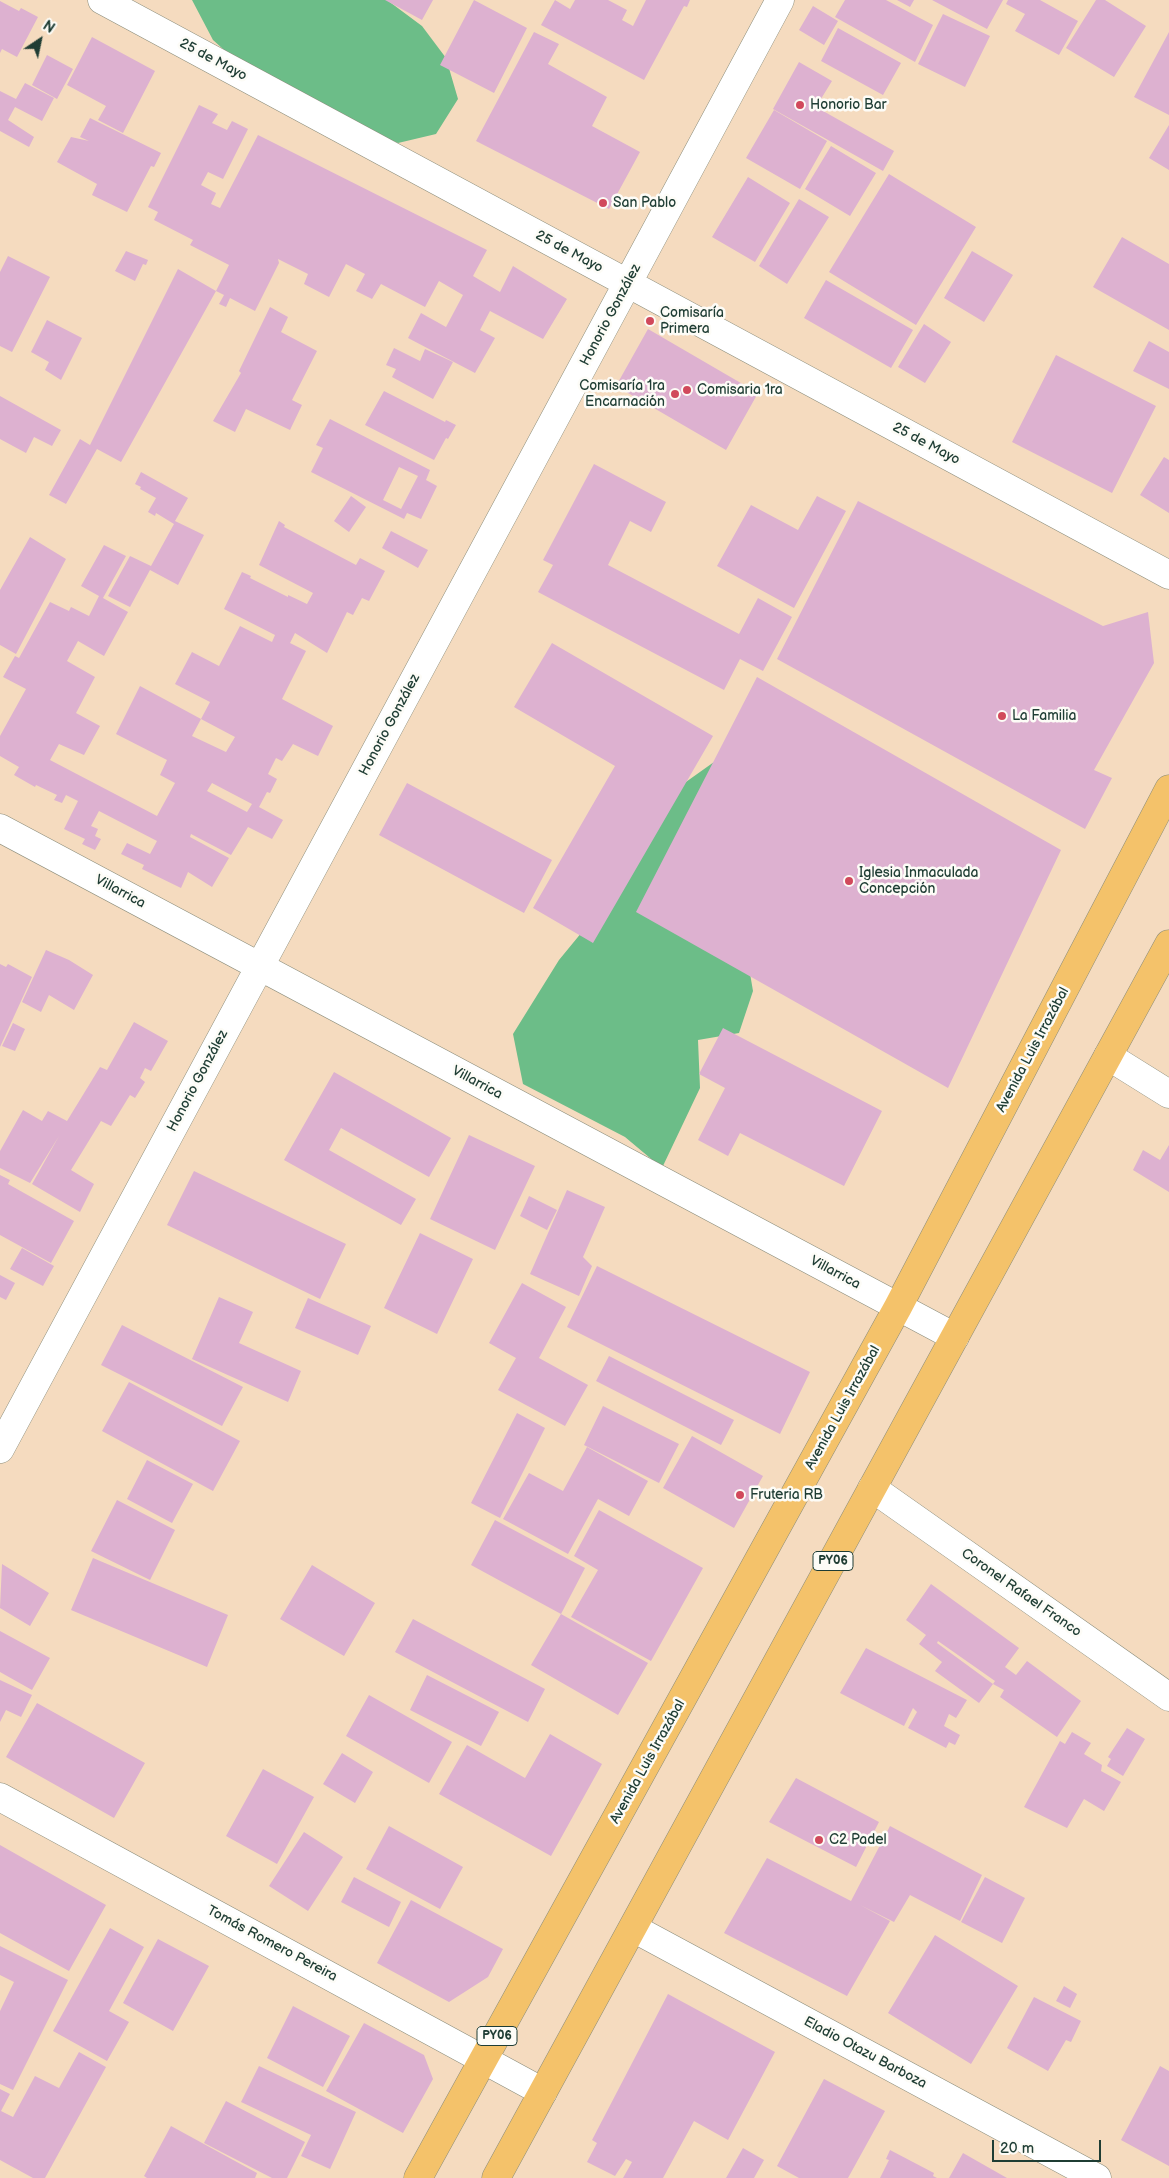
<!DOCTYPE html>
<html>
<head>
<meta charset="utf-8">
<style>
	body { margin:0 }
	#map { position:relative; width:1169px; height:2178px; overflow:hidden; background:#f5dbbf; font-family:"Balsamiq Sans",sans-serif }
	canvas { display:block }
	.north { position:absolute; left:15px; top:15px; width:50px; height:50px; -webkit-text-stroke:4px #fdfcf7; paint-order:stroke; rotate:34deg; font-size:14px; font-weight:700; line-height:20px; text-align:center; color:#1f3d34 }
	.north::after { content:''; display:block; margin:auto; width:18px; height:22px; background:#1f3d34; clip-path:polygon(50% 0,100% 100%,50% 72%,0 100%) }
	.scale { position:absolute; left:992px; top:2140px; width:109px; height:22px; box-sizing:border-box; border:2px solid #1f3d34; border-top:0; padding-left:6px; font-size:15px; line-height:18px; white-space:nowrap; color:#1f3d34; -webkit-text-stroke:4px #fdfcf7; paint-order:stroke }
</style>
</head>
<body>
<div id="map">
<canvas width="1169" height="2178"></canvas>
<div class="north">N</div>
<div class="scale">20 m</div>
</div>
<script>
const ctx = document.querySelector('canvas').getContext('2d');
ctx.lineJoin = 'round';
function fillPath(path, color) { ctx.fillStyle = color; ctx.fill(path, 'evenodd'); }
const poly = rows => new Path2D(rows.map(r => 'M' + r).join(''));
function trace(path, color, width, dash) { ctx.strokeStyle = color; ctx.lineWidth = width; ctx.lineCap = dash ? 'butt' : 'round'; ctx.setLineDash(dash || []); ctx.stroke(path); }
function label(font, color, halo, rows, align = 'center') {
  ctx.font = font + ' "Balsamiq Sans",sans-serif'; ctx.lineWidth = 5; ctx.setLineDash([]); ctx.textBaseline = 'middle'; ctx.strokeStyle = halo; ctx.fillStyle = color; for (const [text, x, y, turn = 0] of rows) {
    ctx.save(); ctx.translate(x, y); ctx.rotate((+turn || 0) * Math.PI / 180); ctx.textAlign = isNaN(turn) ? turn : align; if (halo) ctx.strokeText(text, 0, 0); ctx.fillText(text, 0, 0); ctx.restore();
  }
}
fillPath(poly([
	[192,0,387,0,422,26,446,58,458,99,436,134,398,143,352,124,243,67,213,40],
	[714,762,753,991,739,1033,698,1040,700,1088,662,1168,625,1137,523,1084,513,1034,559,960,610,898,669,794]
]), '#6cbd88');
fillPath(poly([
	[385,0,433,0,422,20],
	[474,0,527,28,494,93,440,65],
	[555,0,570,9,575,0,608,0,627,10,622,20,633,26,646,0,690,0,687,7,684,6,644,80,541,25],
	[845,0,886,0,933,25,915,62,835,17],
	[897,0,914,0,910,7],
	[932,0,1003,0,987,29],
	[1008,0,1040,0,1078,21,1059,55,1015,31,1025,14,1006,4],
	[1096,0,1105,0,1146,26,1114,77,1066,48],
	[0,1,19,11,21,8,38,17,17,57,2,49,0,53],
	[813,6,838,21,824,45,799,30],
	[943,14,990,36,965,87,918,64],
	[838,28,901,63,883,95,821,61],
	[534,32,559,44,548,64,607,97,592,126,640,152,609,209,476,141],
	[1169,32,1169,115,1134,97],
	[92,37,155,71,123,133,98,120,106,106,67,85],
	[47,55,73,69,57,99,32,85],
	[799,62,832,81,816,107,894,151,883,171,773,109],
	[25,83,54,98,42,121,15,107,8,120,34,137,29,147,0,131,0,91,16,99],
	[199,105,218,114,212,123,227,130,232,121,248,129,223,179,208,172,201,185,216,193,211,204,220,208,258,135,487,250,473,276,500,292,513,266,567,299,543,339,490,311,480,330,495,338,475,373,408,338,421,313,446,327,463,295,439,281,425,307,381,284,372,299,356,291,365,274,346,264,329,297,304,284,308,274,278,259,279,263,255,311,230,298,226,307,219,304,224,295,216,291,229,265,190,245,193,240,154,220,158,212,148,207],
	[774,110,827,141,800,189,746,158],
	[90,118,161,153,154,167,151,166,127,212,92,195,97,184,57,162,71,137,89,141,80,137],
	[1169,125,1169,170,1149,158],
	[831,146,876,173,850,216,805,189],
	[889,174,976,227,916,325,829,272],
	[748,177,790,203,755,262,712,237],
	[799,199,829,217,787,284,759,266],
	[1122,237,1169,264,1169,330,1093,287],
	[126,251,148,260,146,265,143,264,135,281,115,271],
	[972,251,1013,275,984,322,944,298],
	[8,256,50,277,12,352,0,346,0,272],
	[178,269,216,291,121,462,97,449,66,504,49,495,80,439,90,445],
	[826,280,913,330,891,368,804,318],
	[270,307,288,317,281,332,317,351,292,400,302,405,290,430,246,409,235,432,213,421,241,373,239,371],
	[47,320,82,338,61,380,45,370,49,362,31,352],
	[924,324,951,342,925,383,898,367],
	[648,329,758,393,726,450,616,386],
	[1149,341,1169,352,1169,389,1133,371],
	[394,348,420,361,425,349,453,362,433,399,392,377,396,369,386,365],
	[1056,355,1156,406,1112,493,1012,442],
	[384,391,445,422,446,420,456,425,448,439,446,438,434,460,365,425],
	[0,396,61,430,52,446,34,437,26,453,0,439],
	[330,419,430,470,426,480,437,486,421,519,407,513,404,519,311,472,323,448,316,445],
	[399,467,418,476,401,509,383,500],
	[1164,457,1169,460,1169,513,1140,495],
	[594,464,666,502,651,532,630,521,608,565,739,634,758,598,792,617,763,671,740,659,724,690,538,592,553,565,543,560],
	[141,472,188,498,175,521,204,535,178,585,150,570,130,607,108,596,130,556,151,566,174,524,156,513,155,516,148,512,156,498,140,489,141,487,135,484],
	[351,496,366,507,349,532,334,521],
	[817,496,846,511,794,608,717,566,751,505,798,530],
	[858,501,1103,626,1148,612,1154,663,1094,770,1112,778,1085,829,777,659],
	[279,521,285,525,284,527,356,565,360,558,385,571,369,601,362,598,353,615,347,612,327,653,295,633,290,643,306,651,282,699,333,726,318,756,293,744,282,761,276,758,268,774,277,779,270,793,267,792,259,807,283,820,272,839,248,827,231,855,191,834,190,837,229,858,212,887,188,872,181,888,142,869,144,865,121,854,127,843,150,854,157,841,99,811,91,826,98,829,95,836,101,839,95,850,82,844,85,839,64,829,78,801,66,795,62,803,54,800,57,795,36,785,35,787,14,775,19,767,0,756,0,736,26,689,3,677,15,656,19,658,50,602,69,611,71,607,89,616,99,596,81,586,104,545,126,556,103,598,128,612,104,656,78,641,67,661,95,677,76,713,100,726,84,755,59,744,50,760,157,816,175,783,160,775,167,760,116,734,140,686,201,719,192,736,226,752,235,737,201,719,210,702,175,684,192,652,219,666,240,626,272,642,275,635,224,609,242,572,251,576,250,578,288,597,288,595,307,604,313,593,259,565],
	[212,783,252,804,247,812,207,791],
	[391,531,428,550,418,568,382,548],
	[30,537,66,559,16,654,0,645,0,590],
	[552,643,713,736,593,943,533,908,615,766,514,707],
	[757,677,1061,850,948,1088,636,912],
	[407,783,552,860,524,913,379,835],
	[46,950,69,960,93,975,74,1010,49,995,41,1012,22,1002],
	[0,964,6,967,8,964,32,977,0,1047],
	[134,1022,168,1041,151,1071,145,1068,140,1078,145,1082,135,1098,130,1095,111,1126,101,1121,71,1170,94,1184,80,1212,32,1184,59,1136,30,1183,0,1168,0,1151,23,1110,42,1121,48,1111,67,1121,100,1067,107,1070],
	[13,1023,25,1029,15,1051,2,1046],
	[723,1028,882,1111,844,1186,740,1133,728,1156,698,1140,725,1088,699,1074],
	[334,1072,451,1138,429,1177,341,1128,329,1150,416,1199,401,1225,284,1160],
	[469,1135,535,1166,495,1250,430,1219],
	[1169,1145,1169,1192,1133,1170,1143,1150,1160,1160],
	[194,1171,346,1244,320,1299,167,1225],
	[0,1175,10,1180,8,1184,74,1221,51,1263,0,1235],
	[567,1190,605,1207,583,1257,592,1266,579,1296,530,1274],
	[529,1196,557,1210,547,1230,520,1216],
	[420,1233,473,1259,437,1334,384,1308],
	[22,1248,54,1266,43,1286,10,1269],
	[597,1266,810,1372,780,1434,567,1327],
	[0,1275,15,1283,6,1300,0,1297],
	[522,1283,566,1307,539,1358,588,1385,565,1426,498,1390,516,1358,489,1343],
	[219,1297,253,1312,239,1343,301,1371,288,1402,192,1359],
	[308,1298,371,1326,358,1355,295,1328],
	[122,1325,243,1387,222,1426,101,1365],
	[609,1356,734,1420,721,1445,596,1381],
	[129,1382,240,1441,213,1491,102,1431],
	[603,1406,679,1444,659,1483,584,1445],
	[517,1413,545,1428,500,1518,471,1503],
	[692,1436,763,1476,734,1528,663,1488],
	[587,1447,648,1481,629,1516,598,1499,568,1554,503,1519,529,1473,563,1491],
	[147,1460,193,1484,172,1523,127,1499],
	[117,1500,175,1530,150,1580,91,1551],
	[599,1510,703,1568,651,1661,571,1617,598,1570,574,1556],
	[495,1520,585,1568,561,1614,648,1663,618,1715,531,1665,561,1614,471,1565],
	[93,1558,228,1615,207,1667,71,1610],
	[2,1564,49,1593,30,1626,0,1608],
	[312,1565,375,1603,344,1656,280,1619],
	[931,1584,1019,1648,1005,1667,1016,1675,1027,1661,1081,1701,1057,1737,1000,1697,1004,1690,993,1684,979,1703,935,1671,942,1662,919,1644,926,1635,906,1620],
	[938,1641,995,1681,993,1684,937,1643],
	[413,1619,545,1689,528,1722,395,1652],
	[0,1631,50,1658,32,1690,0,1672],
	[866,1648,967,1700,956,1718,949,1714,944,1726,960,1735,955,1745,949,1742,946,1748,908,1728,917,1712,913,1708,904,1726,840,1693],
	[427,1675,499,1712,481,1746,410,1710],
	[0,1680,32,1695,21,1717,6,1710,0,1722],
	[369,1695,452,1742,429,1783,346,1736],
	[37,1703,145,1763,114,1818,6,1757],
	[1127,1728,1145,1739,1123,1776,1107,1766,1111,1759,1108,1757],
	[1072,1732,1091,1743,1084,1754,1102,1765,1101,1771,1121,1782,1104,1811,1084,1799,1067,1828,1024,1807,1060,1741,1065,1744],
	[550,1734,602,1764,551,1856,439,1794,467,1745,525,1778],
	[342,1753,373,1772,355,1803,323,1784],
	[263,1769,314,1797,277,1864,226,1836],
	[796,1778,879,1822,856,1867,769,1822],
	[389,1826,463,1867,440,1909,366,1869],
	[890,1826,982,1875,960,1921,910,1895,894,1922,860,1905,890,1921,847,1996,724,1933,767,1858,851,1901],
	[304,1832,343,1857,308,1911,269,1886],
	[0,1845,106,1905,69,1971,0,1933],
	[354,1877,401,1902,389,1927,341,1902],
	[985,1877,1025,1898,1002,1943,961,1922],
	[411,1900,503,1949,488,1977,449,2002,377,1963],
	[110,1928,144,1947,109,2011,129,2022,107,2061,53,2031],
	[935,1935,1018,1986,971,2064,888,2013],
	[158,1939,209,1966,173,2031,123,2003],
	[0,1946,68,1980,13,2090,0,2084,0,2011,14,1982,0,1975],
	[1064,1986,1077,1994,1070,2008,1056,2001],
	[668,1994,775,2052,728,2140,694,2121,663,2178,623,2178,632,2162,626,2159,615,2176,587,2162,597,2143,592,2140],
	[1034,1997,1081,2021,1071,2042,1066,2040,1048,2071,1007,2048],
	[293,2006,350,2036,323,2087,267,2058],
	[364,2023,424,2055,433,2079,403,2133,326,2091],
	[79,2052,106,2067,45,2178,33,2178,0,2160,0,2089,10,2094,1,2111,13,2117,35,2076,59,2088],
	[259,2066,356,2112,330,2169,301,2156,311,2135,241,2102],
	[1160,2066,1169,2071,1169,2166,1121,2140],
	[824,2079,885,2111,848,2178,799,2178,777,2166],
	[226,2101,305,2142,287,2178,272,2178,204,2143],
	[171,2126,257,2173,255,2178,147,2178,144,2176],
	[743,2148,764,2160,754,2178,726,2178],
	[890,2150,932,2172,934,2173,933,2176,937,2178,880,2178,889,2160,886,2159],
	[963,2153,1007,2178,949,2178]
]), '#ddb1d0');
const minor = poly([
	[102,0,1169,575],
	[0,828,955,1337],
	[1108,1056,1169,1094],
	[0,1449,780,0],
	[872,1488,1169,1697],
	[0,1797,543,2092],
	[633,1928,1097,2178]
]);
const highway = poly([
	[418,2178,898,1307,1169,789],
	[496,2178,1169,944]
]);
trace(minor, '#8a8c7a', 29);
trace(highway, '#8a8c7a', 29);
trace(minor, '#fff', 28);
trace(highway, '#f4c26a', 28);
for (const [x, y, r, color] of [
	[800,105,5,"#d1495b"],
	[603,203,5,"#d1495b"],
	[650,321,5,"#d1495b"],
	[687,390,5,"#d1495b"],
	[675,394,5,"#d1495b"],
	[1002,716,5,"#d1495b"],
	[849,881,5,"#d1495b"],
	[740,1495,5,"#d1495b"],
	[819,1840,5,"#d1495b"]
]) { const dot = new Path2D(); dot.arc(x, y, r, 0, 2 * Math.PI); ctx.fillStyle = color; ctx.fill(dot); trace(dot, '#fdfcf7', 2); }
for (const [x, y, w] of [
	[833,1561,40],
	[497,2036,40]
]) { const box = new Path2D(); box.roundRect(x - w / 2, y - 9.5, w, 19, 4); ctx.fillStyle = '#fdfcf7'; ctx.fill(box); trace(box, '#1f3d34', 1); }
label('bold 12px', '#1f3d34', null, [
	["PY06",833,1561],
	["PY06",497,2036]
]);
label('14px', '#1f3d34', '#fdfcf7', [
	["25 de Mayo",213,60,28],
	["25 de Mayo",569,252,28],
	["Honorio González",611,315,-62],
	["25 de Mayo",926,444,28],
	["Honorio González",390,725,-62],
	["Villarrica",120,892,28],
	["Avenida Luis Irrazábal",1033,1050,-62],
	["Honorio González",198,1081,-62],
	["Villarrica",477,1083,28],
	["Villarrica",835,1273,28],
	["Avenida Luis Irrazábal",843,1408,-61],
	["Coronel Rafael Franco",1021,1593,35],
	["Avenida Luis Irrazábal",648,1762,-61],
	["Tomás Romero Pereira",272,1944,28],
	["Eladio Otazu Barboza",865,2053,28]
]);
label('14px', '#1f3d34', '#fdfcf7', [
	["Honorio Bar",810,105],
	["San Pablo",613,203],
	["Comisaría",660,313],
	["Primera",660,329],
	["Comisaría 1ra",665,386,"right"],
	["Encarnación",665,402,"right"],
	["Comisaria 1ra",697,390],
	["La Familia",1012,716],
	["Iglesia Inmaculada",859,873],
	["Concepción",859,889],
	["Fruteria RB",750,1495],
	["C2 Padel",829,1840]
], 'left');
</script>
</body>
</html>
